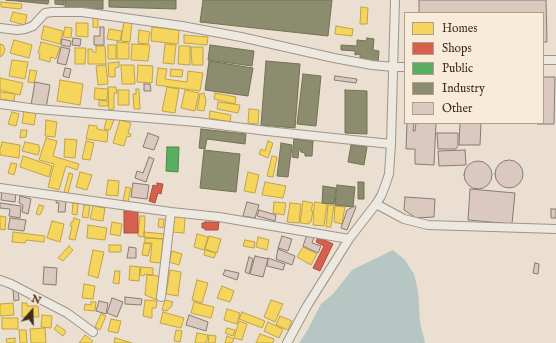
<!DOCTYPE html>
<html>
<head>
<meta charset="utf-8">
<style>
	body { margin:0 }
	#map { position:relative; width:556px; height:343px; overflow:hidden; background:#eadfd0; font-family:"IM FELL English",serif }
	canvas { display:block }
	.legend { position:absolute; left:404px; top:12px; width:140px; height:112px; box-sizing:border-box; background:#f8ebd9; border:1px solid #af9f8b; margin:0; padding:5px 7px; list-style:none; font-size:12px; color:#412d15 }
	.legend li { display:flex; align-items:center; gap:8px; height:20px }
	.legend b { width:20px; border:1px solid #af9f8b }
	.north { position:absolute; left:12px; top:291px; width:40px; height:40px; -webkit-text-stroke:3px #f8ebd9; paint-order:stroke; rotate:20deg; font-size:11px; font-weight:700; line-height:16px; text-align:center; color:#412d15 }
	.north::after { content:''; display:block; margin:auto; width:14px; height:18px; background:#412d15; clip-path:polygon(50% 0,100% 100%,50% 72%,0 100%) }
</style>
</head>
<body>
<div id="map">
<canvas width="556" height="343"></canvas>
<ul class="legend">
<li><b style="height:11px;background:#f6d55c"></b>Homes</li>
<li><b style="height:11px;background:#d6604d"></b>Shops</li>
<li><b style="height:11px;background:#5aae61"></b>Public</li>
<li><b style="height:11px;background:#8c8c6e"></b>Industry</li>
<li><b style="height:11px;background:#dbc8be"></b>Other</li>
</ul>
<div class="north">N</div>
</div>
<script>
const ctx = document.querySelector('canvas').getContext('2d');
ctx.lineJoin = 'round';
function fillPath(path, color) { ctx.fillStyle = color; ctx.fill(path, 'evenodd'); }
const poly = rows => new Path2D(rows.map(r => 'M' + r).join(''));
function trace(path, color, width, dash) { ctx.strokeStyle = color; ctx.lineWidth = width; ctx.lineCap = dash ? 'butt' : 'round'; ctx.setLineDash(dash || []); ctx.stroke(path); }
fillPath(poly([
	[393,250,405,260,414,274,418,290,420,322,425,343,299,343,307,331,321,304,333,294,352,270]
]), '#b6c6c3');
const homes = poly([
	[1,2,22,4,21,9,1,7,1,2],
	[361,7,368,8,367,24,360,24,361,7],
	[13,12,27,15,25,25,10,21,13,12],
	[93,16,98,16,98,28,93,27,93,16],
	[124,21,132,22,130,42,121,41,124,21],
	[76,23,88,23,88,37,76,36,76,23],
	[44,26,63,31,60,44,41,39,44,26],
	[336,26,353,29,352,36,335,34,336,26],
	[65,27,72,28,71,38,63,37,65,27],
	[152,27,179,30,178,44,151,41,152,27],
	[109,29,122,31,120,41,107,39,109,29],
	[139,30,150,32,148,44,138,43,139,30],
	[184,35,208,37,207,45,184,43,184,35],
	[14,40,32,45,29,58,10,53,14,40],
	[41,42,60,47,56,59,51,57,50,62,39,59,40,54,38,53,41,42],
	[117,42,129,43,129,59,117,59,117,42],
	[0,44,3,45,5,50,3,55,0,57,0,44],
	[132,44,150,45,148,61,131,60,132,44],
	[165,44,176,45,174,64,163,63,165,44],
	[108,45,116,45,116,59,108,59,108,45],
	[96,46,105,46,106,64,88,64,88,49,92,49,93,52,96,52,96,46],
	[179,46,190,46,190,65,178,64,179,46],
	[191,47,203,47,203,65,192,65,191,47],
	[75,48,86,48,85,64,75,64,75,48],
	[12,60,28,62,25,79,9,76,12,60],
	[119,62,119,67,115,68,115,77,109,77,108,63,119,62],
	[106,65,108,84,98,85,96,66,106,65],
	[121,65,134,65,135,84,122,84,121,65],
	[138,65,153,66,152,83,137,82,138,65],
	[158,68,167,69,165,79,187,82,188,71,203,73,200,91,156,85,158,68],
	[171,69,183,70,182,77,170,76,171,69],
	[30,70,37,71,34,83,28,82,30,70],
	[0,78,23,83,20,95,0,90,0,78],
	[60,80,83,84,80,105,57,101,60,80],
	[108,87,116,87,117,93,114,93,114,109,109,110,108,87],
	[167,87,179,89,175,113,162,111,167,87],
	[95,88,108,89,107,100,94,99,95,88],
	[136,89,139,89,140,109,134,109,133,94,136,94,136,89],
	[118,90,129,90,129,105,118,105,118,90],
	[185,90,199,93,195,111,181,108,185,90],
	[0,92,15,94,14,101,0,99,0,92],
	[204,93,206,101,204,111,197,110,200,94,204,93],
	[215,93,236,97,235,104,214,99,215,93],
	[99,100,108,101,108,106,99,106,99,100],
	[218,102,240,105,238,113,217,109,218,102],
	[249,109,259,110,258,124,248,123,249,109],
	[24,110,36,112,34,125,22,123,24,110],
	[210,111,231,115,230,122,209,118,210,111],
	[12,112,19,114,16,126,8,124,12,112],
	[107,118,114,120,110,130,104,129,107,118],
	[46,120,57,122,55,137,45,136,46,120],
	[120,120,131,123,128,133,131,134,130,137,127,136,124,146,113,143,120,120],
	[89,125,97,126,97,129,108,131,107,142,86,139,89,125],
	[21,130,27,130,26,137,20,138,21,130],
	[46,138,57,141,53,156,79,164,77,170,66,166,59,190,48,187,54,164,39,160,46,138],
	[65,139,77,140,75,158,64,157,65,139],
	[86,141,94,143,90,160,82,159,86,141],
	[268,141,273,143,268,158,259,154,261,149,265,151,268,141],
	[2,142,20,145,19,158,0,155,0,147,1,147,2,142],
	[25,142,39,145,39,148,40,148,38,155,22,151,25,142],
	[23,156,52,166,49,177,20,167,23,156],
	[272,156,277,157,273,177,267,176,272,156],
	[11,163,17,164,14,175,8,173,11,163],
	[80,172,92,175,87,190,76,187,80,172],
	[248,172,259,175,255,193,244,191,248,172],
	[69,173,73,174,68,193,64,192,69,173],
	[108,180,119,181,118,196,106,195,108,180],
	[265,182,286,186,283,198,262,195,265,182],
	[126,187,131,188,128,202,123,200,126,187],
	[303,201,313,203,311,211,313,211,311,222,309,222,309,224,300,223,303,201],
	[274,202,286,203,284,215,273,213,274,202],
	[315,202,327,204,324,226,313,225,314,215,313,214,315,202],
	[73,203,78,204,77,215,72,214,73,203],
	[290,203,301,204,299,223,287,222,290,203],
	[39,205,44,206,40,215,36,214,39,205],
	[84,205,90,205,88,218,82,217,84,205],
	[328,205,334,205,331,227,326,227,328,205],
	[93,206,105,208,103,221,90,219,93,206],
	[335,206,345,207,342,224,334,222,335,206],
	[0,216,6,217,5,230,0,229,0,216],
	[140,216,145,216,144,237,138,236,140,216],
	[172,216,185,217,184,233,172,232,172,216],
	[74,218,80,220,75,240,69,239,72,226,70,226,71,222,73,222,74,218],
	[159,219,164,219,163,228,158,227,159,219],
	[52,221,64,224,60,242,47,238,52,221],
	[112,222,122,224,120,236,110,234,112,222],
	[88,225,107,228,105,240,87,238,88,225],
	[13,232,45,236,44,242,26,240,25,243,12,242,13,232],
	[144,232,164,234,164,239,144,237,144,232],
	[197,234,208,237,204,250,194,247,197,234],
	[209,236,221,239,217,253,205,249,209,236],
	[258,237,269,240,267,250,256,247,258,237],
	[145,238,163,239,161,263,150,262,152,243,145,243,145,238],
	[245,240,255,242,254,248,243,246,245,240],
	[144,243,151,244,148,256,142,255,144,243],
	[109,245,121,245,121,252,109,252,109,245],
	[69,246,73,250,63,261,58,258,69,246],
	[303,247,317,254,311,265,297,257,303,247],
	[93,250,104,252,98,278,88,275,93,250],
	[205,250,216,253,214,258,204,255,205,250],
	[172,251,182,254,179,265,169,262,172,251],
	[130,266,140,267,139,281,129,280,130,266],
	[141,267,153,268,153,275,145,274,144,276,140,275,141,267],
	[170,270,181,272,178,296,166,294,170,270],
	[115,271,120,271,119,284,113,283,115,271],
	[147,275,159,276,157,300,145,295,147,275],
	[197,280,208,283,202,303,192,300,197,280],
	[84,284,95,286,93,299,82,298,84,284],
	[222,286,234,291,230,302,217,298,222,286],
	[145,300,157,301,156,308,152,308,152,318,143,316,145,300],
	[165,300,173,302,171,307,169,308,167,311,162,310,165,300],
	[271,300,283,304,275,322,264,317,271,300],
	[91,302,96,302,95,311,84,310,85,304,91,305,91,302],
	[194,302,214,307,211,318,191,313,194,302],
	[13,303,14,315,0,316,0,304,13,303],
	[22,303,27,303,27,306,38,306,39,317,22,317,22,303],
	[227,309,240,313,237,324,224,320,227,309],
	[163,312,184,318,181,328,160,323,163,312],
	[242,312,265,321,262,328,239,319,242,312],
	[101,314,106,316,100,330,95,327,101,314],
	[42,315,52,316,51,328,41,327,42,315],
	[280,316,292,321,288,330,276,325,280,316],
	[2,318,18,318,18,329,2,329,2,318],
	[111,319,121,321,118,333,108,331,111,319],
	[239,321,247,324,242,340,234,338,239,321],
	[268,322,283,329,279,338,264,331,268,322],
	[57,325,66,331,63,336,54,329,57,325],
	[45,328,46,343,31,343,30,329,45,328],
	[227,328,235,330,233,336,225,333,227,328],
	[19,330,26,330,27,343,20,343,19,330],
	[176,330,182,331,180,342,174,341,176,330],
	[197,333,208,335,206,343,195,343,197,333],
	[260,334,274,339,273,343,256,343,260,334],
	[85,335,93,341,91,343,79,343,85,335],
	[209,335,216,336,215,343,208,343,209,335],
	[227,336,234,339,232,343,225,343,227,336],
	[15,338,15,343,7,343,6,339,15,338],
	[115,338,132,343,114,343,115,338]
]);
fillPath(homes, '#f6d55c');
trace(homes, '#c0a347', 1);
const shops = poly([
	[157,183,163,184,161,194,158,193,155,203,149,201,153,185,157,186,157,183],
	[124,211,138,211,138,233,124,233,124,211],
	[205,222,219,222,218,230,205,230,205,228,202,228,202,223,205,223,205,222],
	[318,237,333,244,320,271,313,268,324,246,316,242,318,237]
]);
fillPath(shops, '#d6604d');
trace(shops, '#a9513c', 1);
const public = poly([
	[167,147,179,147,178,172,166,171,167,147]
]);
fillPath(public, '#5aae61');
trace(public, '#52874a', 1);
const industry = poly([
	[6,0,49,0,48,4,6,0],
	[55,0,64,0,64,5,55,4,55,0],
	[65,0,103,0,103,9,65,8,65,0],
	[109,0,176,0,176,9,109,7,109,0],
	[203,0,332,0,328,36,200,22,203,0],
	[367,38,374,39,373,50,379,51,378,62,360,60,360,54,355,55,355,51,341,50,341,45,357,46,357,40,366,41,367,38],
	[210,45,254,51,252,66,208,60,210,45],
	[209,61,253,68,248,96,205,90,209,61],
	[266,61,300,64,295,128,261,125,266,61],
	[303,74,321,76,316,126,297,124,303,74],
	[345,90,367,91,367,134,345,133,345,90],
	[201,129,246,134,245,144,207,139,205,149,199,148,201,129],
	[294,139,313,141,312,156,305,156,305,153,301,152,300,149,299,149,298,158,292,157,294,139],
	[281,143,292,145,288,177,277,176,281,143],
	[351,145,367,147,364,165,348,162,351,145],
	[204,150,240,154,236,192,200,188,204,150],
	[358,182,364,182,364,199,358,199,358,182],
	[337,185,355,187,353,207,335,205,337,185],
	[323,186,336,188,334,204,322,203,323,186]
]);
fillPath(industry, '#8c8c6e');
trace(industry, '#767053', 1);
const building = poly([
	[419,0,546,0,547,42,543,42,543,13,419,13,419,0],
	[100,27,104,27,104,45,94,45,94,36,100,36,100,27],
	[73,38,81,39,80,46,72,45,73,38],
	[62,39,71,41,70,47,61,45,62,39],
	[61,47,70,49,66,65,57,63,61,47],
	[65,68,71,69,69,78,63,76,65,68],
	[335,76,357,79,356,83,334,80,335,76],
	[543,77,555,77,554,124,537,124,537,123,543,123,543,77],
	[35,82,50,85,46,108,31,105,35,82],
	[144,84,150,84,151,91,144,91,144,84],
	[407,123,414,123,413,131,415,131,416,123,436,123,434,165,415,164,415,149,406,149,407,123],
	[460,123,481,123,480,145,459,145,460,123],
	[148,133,159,137,154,150,143,147,148,133],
	[437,133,458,133,458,146,456,149,438,149,437,133],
	[465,150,466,165,439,166,438,151,465,150],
	[149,157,154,159,146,182,135,178,137,171,143,173,149,157],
	'495 174a14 14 0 1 1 28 0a14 14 0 1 1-28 0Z',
	'464 175a14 14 0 1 1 28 0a14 14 0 1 1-28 0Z',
	[133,183,149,185,147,199,131,197,133,183],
	[2,189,16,191,15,202,1,200,2,189],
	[470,189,515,193,512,224,468,220,470,189],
	[20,196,31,199,28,214,22,212,23,205,19,203,20,196],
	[405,197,435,199,434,217,416,218,404,210,405,197],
	[57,198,66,200,65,212,58,212,59,203,56,203,57,198],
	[247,202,259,205,255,218,243,216,247,202],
	[0,203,21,206,20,218,9,216,10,209,0,208,0,203],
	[355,206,356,207,347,230,341,228,347,210,355,206],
	[551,209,556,209,556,218,551,218,551,209],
	[259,210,276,215,275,221,257,216,259,210],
	[10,218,26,220,24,231,8,229,10,218],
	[307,235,314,237,312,243,321,246,318,253,303,246,307,235],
	[282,236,292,239,288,251,278,248,282,236],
	[129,247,136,248,136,258,127,258,129,247],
	[278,249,295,256,292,265,276,259,278,249],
	[255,256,268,259,263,277,250,274,255,256],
	[249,257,253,259,249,274,245,272,249,257],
	[268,258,285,264,283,270,267,266,268,258],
	[535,263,539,264,538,274,533,273,535,263],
	[44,267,57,268,56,285,43,284,44,267],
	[225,270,239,273,237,280,223,275,225,270],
	[13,290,18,290,19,300,14,301,13,290],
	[125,297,142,299,141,305,125,304,125,297],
	[112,298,123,302,117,317,107,313,112,298],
	[99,301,108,303,106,314,96,311,99,301],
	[189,315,208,322,206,331,186,325,189,315]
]);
fillPath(building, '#dbc8be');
trace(building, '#857d71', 1);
const minor = poly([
	[0,28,17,30,25,29,33,26,45,13,52,12,82,12,182,26,241,37,334,58,372,65,393,67,405,67],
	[543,60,556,60],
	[0,104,37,109,197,122,267,131,391,144],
	[0,188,171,212,219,217,349,239],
	[376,204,404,219,428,225,556,229],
	[0,280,11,284,67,313,93,332],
	[161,297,171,212],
	[287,343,307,306,349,239,376,204,381,196,385,186,389,174,391,144,395,0]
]);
trace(minor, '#9e958a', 10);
trace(minor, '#ede8e0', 8);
</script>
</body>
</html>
